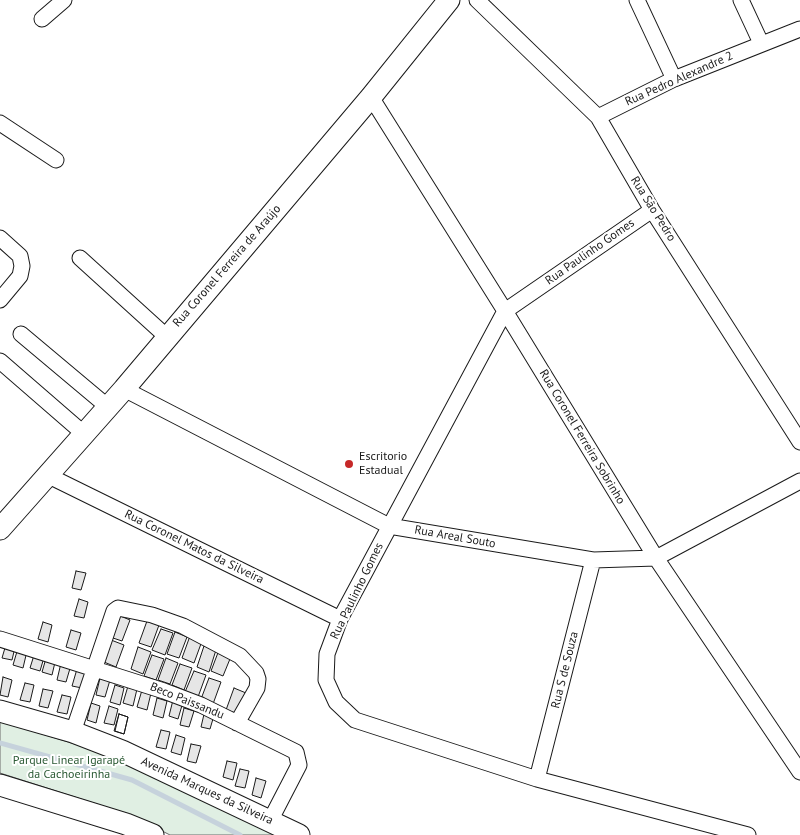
<!DOCTYPE html>
<html>
<head>
<meta charset="utf-8">
<style>
	body { margin:0 }
	canvas { display:block; background:#fff }
</style>
</head>
<body>
<canvas width="800" height="835"></canvas>
<script>
const ctx = document.querySelector('canvas').getContext('2d');
ctx.lineJoin = 'round';
function fillPath(path, color) { ctx.fillStyle = color; ctx.fill(path, 'evenodd'); }
const poly = rows => new Path2D(rows.map(r => 'M' + r).join(''));
function trace(path, color, width, dash) { ctx.strokeStyle = color; ctx.lineWidth = width; ctx.lineCap = dash ? 'butt' : 'round'; ctx.setLineDash(dash || []); ctx.stroke(path); }
function label(font, color, halo, rows, align = 'center') {
  ctx.font = font + ' "PT Sans",sans-serif'; ctx.lineWidth = 4; ctx.setLineDash([]); ctx.textBaseline = 'middle'; ctx.strokeStyle = halo; ctx.fillStyle = color; for (const [text, x, y, turn = 0] of rows) {
    ctx.save(); ctx.translate(x, y); ctx.rotate((+turn || 0) * Math.PI / 180); ctx.textAlign = isNaN(turn) ? turn : align; if (halo) ctx.strokeText(text, 0, 0); ctx.fillText(text, 0, 0); ctx.restore();
  }
}
const green = poly([
	[0,721,146,766,281,835,170,835,131,815,0,773,0,721]
]);
fillPath(green, '#e0efe3');
trace(green, '#6a6a6a', 1);
trace(poly([
	[0,743,132,780,240,835]
]), '#c6d2dc', 5);
const building = poly([
	[76,571,86,573,81,590,72,588,76,571],
	[79,599,88,602,84,618,74,616,79,599],
	[118,615,130,620,122,641,110,637,118,615],
	[147,621,159,625,151,647,139,643,147,621],
	[43,622,52,625,48,642,38,639,43,622],
	[161,629,173,633,165,655,152,650,161,629],
	[71,630,81,633,76,650,66,647,71,630],
	[175,632,187,637,179,658,167,654,175,632],
	[190,636,202,641,194,663,182,658,190,636],
	[111,640,124,645,116,667,104,662,111,640],
	[7,641,16,643,12,660,2,658,7,641],
	[204,646,216,650,209,672,197,667,204,646],
	[138,647,151,652,143,674,131,669,138,647],
	[18,648,27,651,23,668,13,665,18,648],
	[219,650,232,654,223,676,211,671,219,650],
	[35,652,45,654,40,671,30,668,35,652],
	[47,655,56,658,52,675,42,672,47,655],
	[152,655,164,659,156,680,144,676,152,655],
	[166,658,178,663,170,684,158,680,166,658],
	[61,663,71,665,66,682,57,680,61,663],
	[180,664,192,668,184,690,172,685,180,664],
	[77,669,86,671,82,688,72,686,77,669],
	[194,671,206,675,198,697,185,692,194,671],
	[3,677,12,680,8,697,0,695,3,677],
	[100,678,110,680,105,697,96,695,100,678],
	[209,678,221,682,213,704,201,699,209,678],
	[25,683,34,685,30,702,20,700,25,683],
	[115,685,124,688,120,705,110,702,115,685],
	[128,686,137,689,133,706,123,703,128,686],
	[234,688,246,693,238,714,226,710,234,688],
	[43,689,53,691,48,708,39,706,43,689],
	[142,690,151,693,147,710,137,707,142,690],
	[62,695,71,697,67,714,57,712,62,695],
	[157,698,167,701,163,718,153,715,157,698],
	[173,700,183,702,178,719,169,716,173,700],
	[91,703,100,706,96,723,87,720,91,703],
	[109,706,118,709,114,725,104,723,109,706],
	[184,708,194,711,189,727,180,725,184,708],
	[205,710,215,712,210,729,201,727,205,710],
	[119,714,128,717,124,734,114,731,119,714],
	[119,714,128,717,124,734,115,731,119,714],
	[161,730,170,732,166,749,156,747,161,730],
	[176,735,185,738,181,755,171,752,176,735],
	[191,744,201,746,196,763,187,761,191,744],
	[227,761,237,763,233,780,223,777,227,761],
	[240,769,249,771,245,788,235,786,240,769],
	[256,778,266,781,261,798,252,795,256,778]
]);
fillPath(building, '#e6e6e6');
trace(building, '#1a1a1a', 1);
const street = poly([
	[477,0,598,117,652,210,800,442],
	[637,0,674,79],
	[741,0,761,43],
	[42,19,64,0],
	[371,97,505,311,656,558,800,772],
	[598,117,674,79,800,29],
	[0,123,56,160],
	[652,210,505,311,340,619,327,654,326,680,336,702,355,720,537,779,748,835],
	[0,238,20,256,22,266,20,276,0,300],
	[80,258,167,337],
	[21,334,108,407],
	[0,361,83,433],
	[124,389,389,526,593,560,656,558,800,481],
	[47,475,340,619],
	[0,639,164,691,201,705,296,752,299,765,270,821],
	[73,732,114,611,118,608,152,615,183,626,240,656,256,673,258,679,257,688,237,723],
	[537,779,593,560]
]);
const secondary = poly([
	[0,529,124,389,371,97,449,0],
	[0,711,73,732,122,751,299,835],
	[0,785,126,824,153,835]
]);
trace(street, '#1a1a1a', 17);
trace(secondary, '#1a1a1a', 23);
trace(street, '#fff', 15);
trace(secondary, '#fff', 21);
for (const [x, y, r, color] of [
	[349,464,5,"#c62828"]
]) { const dot = new Path2D(); dot.arc(x, y, r, 0, 2 * Math.PI); ctx.fillStyle = color; ctx.fill(dot); trace(dot, '#fff', 2); }
label('12px', '#1a1a1a', '#fff', [
	["Rua Pedro Alexandre 2",679,79,-24],
	["Rua São Pedro",653,209,58],
	["Rua Paulinho Gomes",590,252,-35],
	["Rua Coronel Ferreira de Araújo",227,266,-49],
	["Rua Coronel Ferreira Sobrinho",582,437,59],
	["Rua Areal Souto",455,537,10],
	["Rua Coronel Matos da Silveira",194,547,26],
	["Rua Paulinho Gomes",357,591,-64],
	["Rua S de Souza",565,670,-76],
	["Beco Paissandu",187,701,22],
	["Avenida Marques da Silveira",207,791,25]
]);
label('12px', '#1a1a1a', '#fff', [
	["Escritorio",359,457],
	["Estadual",359,471]
], 'left');
label('12px', '#2b5a34', '#fff', [
	["Parque Linear Igarapé",69,761],
	["da Cachoeirinha",69,775]
]);
</script>
</body>
</html>
